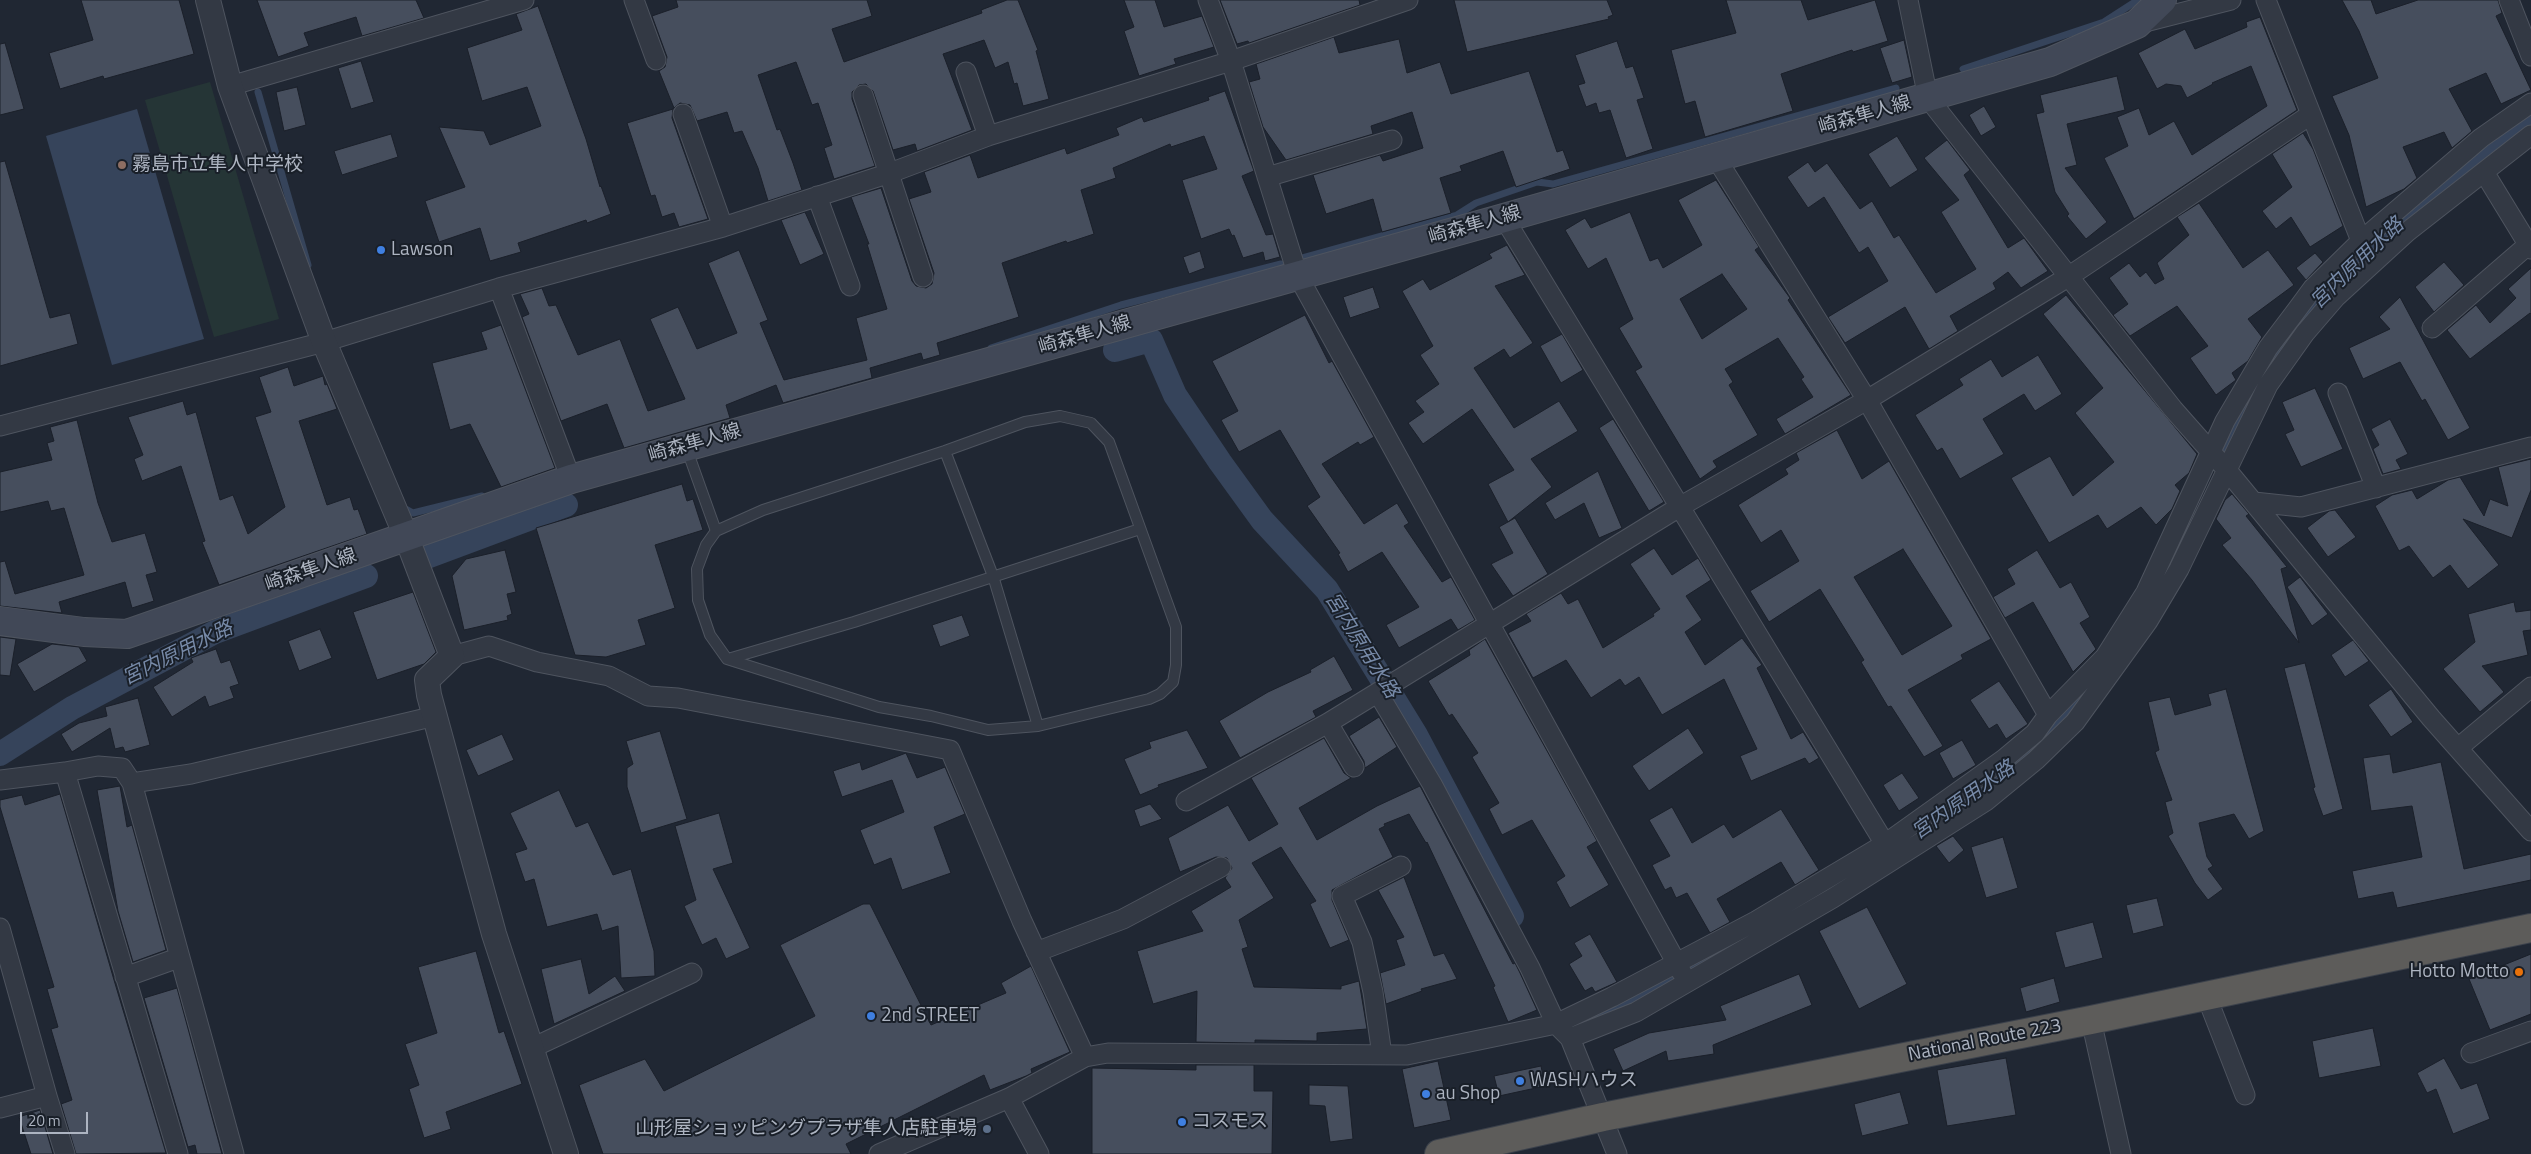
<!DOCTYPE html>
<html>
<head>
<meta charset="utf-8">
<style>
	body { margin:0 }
	#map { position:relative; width:2531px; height:1154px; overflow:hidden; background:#202733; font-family:"Titillium Web",sans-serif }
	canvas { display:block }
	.scale { position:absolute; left:20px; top:1112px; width:68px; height:22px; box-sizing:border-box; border:2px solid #adb4c1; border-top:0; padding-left:6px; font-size:15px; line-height:18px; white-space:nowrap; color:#adb4c1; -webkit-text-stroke:4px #191f28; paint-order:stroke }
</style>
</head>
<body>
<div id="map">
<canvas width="2531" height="1154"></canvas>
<div class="scale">20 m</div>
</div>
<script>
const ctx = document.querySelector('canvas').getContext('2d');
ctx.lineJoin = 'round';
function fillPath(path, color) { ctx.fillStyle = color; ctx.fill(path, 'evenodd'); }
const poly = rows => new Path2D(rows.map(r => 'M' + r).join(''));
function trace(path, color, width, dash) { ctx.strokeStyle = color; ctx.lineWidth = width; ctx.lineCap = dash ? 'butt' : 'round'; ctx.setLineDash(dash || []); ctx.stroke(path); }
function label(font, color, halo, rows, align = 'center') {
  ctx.font = font + ' "Titillium Web","Noto Sans JP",sans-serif'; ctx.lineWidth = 4; ctx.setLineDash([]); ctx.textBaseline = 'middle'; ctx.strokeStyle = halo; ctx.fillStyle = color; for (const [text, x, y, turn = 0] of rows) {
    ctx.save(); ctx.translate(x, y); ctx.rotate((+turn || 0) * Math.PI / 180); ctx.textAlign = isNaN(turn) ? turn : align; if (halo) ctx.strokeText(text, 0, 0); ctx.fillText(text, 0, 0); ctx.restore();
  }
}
fillPath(poly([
	[210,82,279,319,214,337,145,100]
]), '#253536');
fillPath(poly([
	[137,109,204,339,112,365,46,136]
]), '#36445b');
trace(poly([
	[1963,69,2104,22,2138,0],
	[258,92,308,265],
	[1298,259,1457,215,1476,203,1537,182,1553,184,1896,88],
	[991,348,1121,305,1281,264],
	[402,507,413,513,482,496]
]), '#36445b', 7);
trace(poly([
	[1115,350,1151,340,1175,395,1220,462,1262,520,1327,590,1416,735,1512,916],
	[2224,443,2296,326,2354,262,2420,207,2531,121],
	[424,558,566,505],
	[0,754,72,708,215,632,366,576],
	[1902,844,2012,771,2045,739,2109,661],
	[1606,1012,1703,962,1870,865]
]), '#36445b', 24);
const building = poly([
	[81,0,179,0,194,54,104,79,103,76,60,89,49,53,93,40,81,0],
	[257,0,416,0,424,18,362,36,356,17,304,33,309,46,278,57,257,0],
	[676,0,867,0,872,16,832,29,844,62,982,13,981,10,1007,0,1018,0,1038,50,1036,51,1049,99,1023,106,1017,83,1014,84,1008,62,995,68,984,40,943,54,972,130,917,151,915,144,893,150,873,91,866,84,859,85,852,92,852,99,875,166,834,179,824,148,832,145,818,103,812,105,796,62,758,75,777,130,780,129,793,163,802,190,768,201,758,168,742,131,734,133,727,112,697,121,690,105,680,103,674,108,659,71,665,67,667,57,652,16,678,7,676,0],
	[1124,0,1155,0,1164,27,1202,16,1214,47,1174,59,1176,64,1139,76,1124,31,1134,27,1124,0],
	[1220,0,1359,0,1360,5,1249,43,1248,41,1237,44,1220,0],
	[1454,0,1607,0,1613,15,1608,17,1609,19,1467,52,1454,0],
	[1726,0,1801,0,1808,20,1875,0,1888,41,1853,52,1852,50,1781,74,1793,111,1705,137,1695,101,1685,104,1671,50,1736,33,1726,0],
	[2342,0,2371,0,2376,14,2418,0,2498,0,2502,13,2496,16,2531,90,2501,104,2486,73,2449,89,2472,131,2452,148,2444,132,2403,147,2417,178,2404,189,2366,207,2349,135,2332,96,2378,78,2359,31,2342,0],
	[538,6,586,139,600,187,601,186,611,214,587,223,586,220,518,243,521,252,490,261,480,228,439,242,425,201,465,187,439,127,484,131,490,145,541,126,527,87,482,101,467,48,522,30,516,14,538,6],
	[2260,17,2297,110,2134,219,2104,158,2128,146,2117,117,2139,108,2149,135,2174,121,2192,155,2267,106,2251,66,2212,83,2213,84,2187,98,2181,86,2166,84,2157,89,2138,53,2185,29,2195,49,2247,27,2246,22,2260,17],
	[1334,37,1339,53,1399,39,1407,73,1440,62,1451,94,1529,71,1557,152,1563,150,1570,169,1516,187,1503,151,1460,166,1462,171,1440,178,1451,213,1382,232,1373,199,1326,214,1313,175,1380,155,1383,161,1423,148,1412,112,1371,126,1373,134,1286,160,1263,127,1249,82,1260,79,1256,64,1334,37],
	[1904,40,1912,77,1892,83,1880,48,1904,40],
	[1617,41,1626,68,1633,66,1644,98,1637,100,1653,149,1626,158,1610,110,1599,113,1596,103,1586,107,1578,85,1585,83,1575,55,1617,41],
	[5,43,24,109,0,115,0,44,5,43],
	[361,61,374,102,351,109,338,68,361,61],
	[2117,76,2125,110,2067,124,2077,165,2065,168,2107,222,2086,239,2067,216,2069,214,2055,192,2036,114,2044,112,2040,95,2117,76],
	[297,87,306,125,284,131,276,92,297,87],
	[1225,91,1254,171,1242,176,1266,235,1273,234,1280,257,1265,261,1263,252,1243,258,1234,235,1232,236,1229,229,1201,239,1182,180,1217,169,1204,136,1171,147,1170,144,1113,168,1116,178,1081,190,1094,234,1067,243,1066,241,1002,263,1019,317,937,343,940,355,923,360,921,353,870,368,872,378,783,403,776,385,726,405,730,418,624,448,607,404,561,421,522,317,529,314,520,294,542,288,549,306,556,305,578,355,620,339,648,411,685,399,650,319,678,307,697,349,737,333,708,263,739,250,768,320,760,323,784,380,867,360,856,318,887,309,867,244,869,244,851,197,881,188,912,281,916,286,926,288,932,284,934,273,909,199,931,192,924,172,970,155,978,178,1065,148,1067,154,1119,135,1116,128,1142,117,1144,122,1209,100,1208,97,1225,91],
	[1984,106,1996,127,1981,136,1969,115,1984,106],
	[673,109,672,118,708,219,679,227,674,213,662,217,655,195,651,196,627,123,673,109],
	[2303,133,2313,149,2343,226,2310,247,2291,217,2276,229,2262,211,2292,187,2272,154,2303,133],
	[391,134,398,157,342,175,334,151,391,134],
	[1897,136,1918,170,1890,188,1868,154,1897,136],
	[1947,140,1970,170,1964,175,2008,248,2024,238,2048,271,2021,288,2008,272,1993,283,1996,289,1950,316,1958,331,1929,349,1905,307,1845,343,1828,317,1888,281,1868,247,1859,253,1824,197,1808,208,1787,177,1808,162,1815,172,1827,163,1860,209,1872,201,1894,238,1899,235,1936,293,1976,269,1941,212,1959,200,1924,158,1947,140],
	[5,161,50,318,70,313,78,344,0,366,0,162,5,161],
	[1716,180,1759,247,1755,250,1790,298,1788,300,1851,395,1785,434,1776,419,1813,397,1801,379,1804,377,1778,338,1725,369,1733,382,1729,385,1758,435,1713,461,1717,467,1700,479,1635,371,1642,367,1619,328,1633,319,1606,258,1588,269,1565,230,1585,218,1591,228,1630,212,1650,261,1658,258,1663,268,1702,245,1678,200,1716,180],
	[1722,274,1747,309,1702,339,1680,299,1722,274],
	[2199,203,2243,268,2268,250,2294,285,2248,319,2262,337,2248,361,2232,373,2236,380,2216,395,2190,358,2208,346,2177,306,2130,336,2113,315,2128,304,2109,278,2129,263,2140,277,2146,272,2155,284,2164,279,2157,263,2189,235,2177,217,2199,203],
	[805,212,824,254,800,265,781,220,805,212],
	[1507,245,1525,275,1495,286,1533,343,1510,358,1504,349,1474,368,1514,428,1559,401,1578,431,1531,459,1552,487,1508,522,1488,484,1514,470,1472,409,1423,444,1408,423,1424,412,1415,401,1439,384,1420,355,1433,346,1402,291,1423,279,1430,290,1492,258,1489,254,1507,245],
	[1200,251,1205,268,1189,274,1183,257,1200,251],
	[2315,253,2323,262,2306,280,2296,268,2315,253],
	[2444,262,2464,285,2434,312,2415,287,2444,262],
	[2531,268,2531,314,2530,313,2470,359,2447,330,2476,305,2490,323,2516,298,2508,289,2531,268],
	[1373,287,1380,308,1350,318,1343,297,1373,287],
	[2066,295,2197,454,2189,473,2175,485,2180,491,2172,509,2156,525,2141,507,2107,529,2098,515,2049,543,2011,478,2050,456,2073,496,2114,462,2075,413,2103,388,2043,314,2066,295],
	[2400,297,2470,428,2448,440,2425,399,2422,401,2400,362,2363,379,2349,348,2390,329,2379,317,2400,297],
	[1305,315,1329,363,1332,361,1374,437,1360,445,1358,442,1322,464,1364,524,1397,503,1409,523,1404,526,1442,582,1451,577,1475,620,1458,630,1451,619,1399,648,1386,625,1419,607,1382,552,1348,572,1338,554,1340,553,1307,506,1320,497,1280,430,1239,452,1221,420,1238,411,1212,361,1305,315],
	[501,325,555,468,501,487,470,424,450,430,432,363,487,349,481,332,501,325],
	[1562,334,1583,370,1561,383,1540,346,1562,334],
	[2038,355,2062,394,2035,411,2024,394,1983,419,2004,454,1960,479,1942,448,1937,451,1915,415,1963,385,1959,379,1991,359,2002,377,2038,355],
	[288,367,294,386,323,376,325,385,327,384,337,409,299,421,327,505,350,497,354,510,358,509,367,534,219,585,202,542,205,541,181,466,142,481,134,459,143,455,128,417,183,401,187,415,196,412,220,500,233,495,248,534,285,507,255,417,271,412,259,377,288,367],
	[2315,388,2343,449,2301,467,2285,434,2294,430,2282,402,2315,388],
	[1613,419,1664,502,1649,511,1599,428,1613,419],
	[2390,419,2408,454,2396,460,2401,469,2383,474,2373,449,2379,445,2371,429,2390,419],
	[77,420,98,503,112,542,145,533,157,572,146,575,154,601,132,608,125,582,59,602,62,613,0,606,0,562,5,561,15,594,84,575,64,508,51,511,48,501,0,512,0,472,52,460,47,443,54,441,50,427,77,420],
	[1837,430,1862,479,1889,461,1991,639,1961,655,1963,659,1908,690,1943,746,1924,757,1891,706,1888,707,1861,662,1864,660,1820,589,1769,622,1750,591,1799,561,1781,530,1761,543,1738,505,1788,474,1785,469,1799,460,1796,453,1837,430],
	[1903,549,1952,626,1902,655,1854,577,1903,549],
	[2531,459,2531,490,2512,538,2463,519,2499,565,2468,589,2450,565,2433,578,2409,546,2399,551,2375,506,2392,495,2412,490,2417,499,2448,480,2460,477,2484,516,2490,499,2508,506,2498,467,2531,459],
	[1598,471,1622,528,1599,538,1584,503,1555,520,1545,503,1598,471],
	[682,484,687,501,693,499,703,530,655,545,675,608,638,620,646,645,606,657,575,655,536,528,682,484],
	[2232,494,2249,514,2246,516,2287,567,2281,569,2299,643,2252,580,2222,545,2231,538,2216,519,2225,500,2232,494],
	[2335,510,2356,537,2328,557,2307,528,2329,511,2335,510],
	[1515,518,1548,574,1513,596,1491,564,1513,553,1499,527,1515,518],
	[1654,548,1672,575,1698,558,1711,580,1686,596,1702,620,1685,632,1705,665,1742,638,1762,665,1757,668,1791,739,1803,732,1819,758,1809,764,1805,758,1751,781,1740,756,1757,749,1724,679,1662,715,1639,677,1625,686,1620,679,1591,698,1566,660,1533,678,1508,633,1531,621,1526,614,1561,593,1568,604,1578,599,1603,648,1654,616,1653,614,1660,609,1630,564,1654,548],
	[505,550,516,592,507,594,512,614,507,616,508,620,464,630,452,576,466,559,505,550],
	[2037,550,2060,588,2071,582,2090,617,2080,623,2096,649,2073,672,2033,602,2005,618,1993,597,2015,584,2007,569,2037,550],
	[2300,577,2328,614,2312,626,2287,587,2300,577],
	[413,592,436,652,424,664,377,680,353,612,413,592],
	[2514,602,2516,612,2531,610,2531,630,2523,631,2528,655,2482,666,2504,692,2480,712,2443,669,2475,642,2468,614,2514,602],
	[962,615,970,636,940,647,932,625,962,615],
	[320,629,332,658,299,671,288,641,320,629],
	[0,637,16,639,10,676,0,675,0,637],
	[1485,639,1597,841,1587,847,1609,885,1570,908,1556,882,1565,876,1532,820,1502,835,1489,809,1499,803,1472,757,1478,753,1452,714,1449,716,1428,681,1470,655,1469,650,1485,639],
	[2353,640,2369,661,2345,677,2331,655,2353,640],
	[52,644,79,647,87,661,34,692,17,664,52,644],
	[216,649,221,663,230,660,239,684,230,687,234,698,209,707,205,696,172,717,153,687,193,662,191,658,216,649],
	[1334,656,1353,690,1313,711,1316,717,1240,758,1219,721,1268,692,1311,672,1310,670,1334,656],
	[2305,663,2343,809,2323,816,2313,788,2315,787,2284,668,2305,663],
	[1999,681,2028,724,2006,739,1997,724,1989,729,1970,700,1999,681],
	[2226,689,2264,831,2249,839,2234,814,2199,823,2207,857,2213,866,2208,869,2223,889,2208,900,2195,883,2168,836,2173,833,2165,802,2172,800,2155,752,2159,750,2148,702,2170,697,2175,715,2211,705,2208,694,2226,689],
	[2391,689,2413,722,2391,737,2368,705,2391,689],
	[138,698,150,745,125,752,123,747,115,749,110,728,72,752,61,734,79,723,107,716,105,707,138,698],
	[1379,717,1397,747,1365,768,1364,761,1349,736,1379,717],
	[1688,728,1704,753,1649,791,1632,766,1688,728],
	[1187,730,1208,768,1158,785,1159,787,1140,795,1124,759,1151,748,1149,742,1187,730],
	[660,731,687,819,641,833,627,787,627,768,633,764,626,741,660,731],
	[502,734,514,760,478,776,466,750,502,734],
	[1324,738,1344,773,1351,778,1299,808,1317,840,1377,806,1420,786,1513,964,1515,963,1520,973,1537,1010,1508,1022,1493,987,1495,986,1427,842,1426,843,1409,814,1384,824,1385,826,1379,829,1393,857,1332,890,1332,900,1349,940,1330,948,1310,904,1316,901,1281,847,1252,863,1274,898,1239,920,1248,947,1242,949,1254,987,1341,989,1341,986,1359,981,1367,1029,1317,1033,1317,1041,1255,1040,1255,1043,1196,1042,1197,991,1153,1004,1137,951,1203,931,1191,911,1231,887,1225,878,1232,868,1227,858,1216,857,1180,872,1168,838,1228,805,1249,841,1278,824,1251,778,1324,738],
	[1962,740,1976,765,1953,779,1939,753,1962,740],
	[906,753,917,778,945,767,965,814,934,827,951,873,902,890,891,858,874,865,860,830,904,812,892,780,842,797,833,771,860,762,862,770,906,753],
	[2390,754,2393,773,2441,762,2464,869,2531,854,2531,880,2397,908,2393,892,2358,899,2352,871,2422,857,2412,806,2371,811,2363,758,2390,754],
	[1902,773,1919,798,1899,811,1883,785,1902,773],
	[120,786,127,827,132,825,166,950,133,962,118,911,97,790,120,786],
	[559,790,576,827,588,822,613,875,631,869,654,951,655,976,621,978,618,926,602,931,597,914,547,927,534,879,525,882,515,853,527,849,510,813,559,790],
	[60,794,114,980,166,1153,76,1154,61,1104,72,1100,51,1029,58,1027,47,989,54,987,0,807,0,800,22,795,25,805,60,794],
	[1150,804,1162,819,1140,827,1134,810,1150,804],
	[1672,807,1692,843,1724,824,1733,838,1781,809,1819,870,1795,885,1781,862,1717,899,1730,922,1710,933,1687,893,1676,898,1671,887,1665,890,1652,865,1670,856,1649,820,1672,807],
	[719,813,733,863,713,869,750,948,726,959,716,938,702,945,684,906,696,900,675,826,719,813],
	[1953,836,1964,850,1949,863,1936,846,1953,836],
	[2003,837,2018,888,1986,898,1971,847,2003,837],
	[1404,877,1434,956,1444,953,1457,979,1421,989,1422,991,1386,1004,1380,973,1405,965,1396,940,1404,937,1378,890,1404,877],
	[2157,898,2164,926,2133,934,2126,905,2157,898],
	[863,904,870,904,931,1025,1006,993,1001,983,1031,966,1070,1052,1031,1069,1032,1073,1026,1076,990,1090,984,1075,846,1144,851,1154,603,1154,579,1085,645,1059,664,1091,815,1016,780,945,863,904],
	[1867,907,1907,984,1859,1009,1819,931,1867,907],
	[2093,922,2103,958,2065,968,2055,932,2093,922],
	[1590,934,1617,982,1595,992,1592,987,1585,991,1569,964,1582,956,1574,943,1590,934],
	[476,951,499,1033,504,1031,522,1084,446,1112,451,1129,424,1138,409,1089,419,1085,405,1044,437,1033,418,967,476,951],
	[2531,954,2531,1014,2490,1030,2469,979,2531,954],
	[581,959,589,994,615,976,625,991,554,1024,541,969,581,959],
	[1799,974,1812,1005,1713,1045,1714,1054,1668,1061,1666,1051,1623,1071,1613,1049,1649,1033,1726,1020,1720,1006,1799,974],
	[2054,978,2060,1002,2026,1012,2020,988,2054,978],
	[177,988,222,1154,197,1154,195,1145,188,1147,144,998,177,988],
	[2373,1028,2381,1066,2319,1078,2312,1041,2373,1028],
	[2006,1058,2016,1115,1947,1126,1937,1070,2006,1058],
	[2444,1058,2461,1089,2477,1083,2490,1119,2453,1134,2436,1089,2427,1093,2417,1073,2444,1058],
	[1438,1061,1451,1120,1414,1128,1402,1069,1438,1061],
	[1196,1065,1254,1065,1254,1091,1273,1091,1272,1154,1092,1154,1092,1068,1196,1070,1196,1065],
	[1541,1066,1545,1086,1499,1096,1494,1076,1541,1066],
	[1309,1085,1348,1086,1353,1139,1330,1142,1325,1106,1309,1105,1309,1085],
	[1900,1092,1909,1124,1862,1136,1854,1104,1900,1092],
	[40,1110,53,1154,31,1154,19,1117,40,1110]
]);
fillPath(building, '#464e5d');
trace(building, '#1b202a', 1);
const service = poly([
	[1060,416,1091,423,1109,442,1176,627,1176,665,1173,682,1160,694,1149,699,1038,726,988,730,931,716,879,707,727,659,710,635,698,600,697,569,706,545,716,531,763,510,945,451,1025,422,1060,416],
	[686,447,716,531],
	[945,451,993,576,1038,726],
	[728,659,854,622,1140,529]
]);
const minor = poly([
	[634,0,656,60],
	[1208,0,1231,61,1298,276,1682,973],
	[1908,0,1928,98,2173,409,2226,469,2431,718,2531,831],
	[2266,0,2361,241],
	[2509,0,2531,56],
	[2141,23,2231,0],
	[966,72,988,136],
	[230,86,524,0],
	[863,95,923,277],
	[683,114,723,227],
	[1716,158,1867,400,2048,715],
	[2484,172,2531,249],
	[1267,177,1392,140],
	[817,196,850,286],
	[1504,218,1885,844],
	[499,288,571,479],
	[2432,328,2528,245],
	[2338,393,2376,488],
	[0,426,324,342,499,288,723,227,890,173,988,136,1231,61,1408,0],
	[2254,502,2301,507,2531,447],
	[452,656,489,646,537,662,609,676,648,696,678,698,950,750,1022,921,1085,1057],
	[1378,693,1432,784,1530,968,1556,1024,1570,1038,1636,1012,1833,898,1986,801,2036,760,2075,722,2148,621,2179,569,2268,385,2305,333,2336,297,2407,232,2531,135],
	[1328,723,1354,767],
	[2458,748,2531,687],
	[65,772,178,1154],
	[0,780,65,772,98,766,122,768,132,783,191,774,435,716],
	[132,783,234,1154],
	[1186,801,1328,723,1681,506,1867,400,2068,277,2310,115],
	[0,928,47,1096,0,1108],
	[1036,952,1123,919,1221,867],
	[125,977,178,958],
	[2206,995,2245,1095],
	[2091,1020,2121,1154],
	[1570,1038,1617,1154],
	[532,1048,692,973],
	[2471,1053,2531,1031],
	[1382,1055,1373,992,1362,942,1342,896,1401,866],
	[47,1096,65,1154],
	[1009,1098,1039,1154],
	[879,1154,1009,1098,1085,1057,1108,1053,1407,1055,1556,1024,1612,997,1756,921,1885,844,2004,759,2035,733,2048,715,2105,657,2146,592,2225,421,2268,348,2296,311,2313,288,2361,241,2481,138,2531,103]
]);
const tertiary = poly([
	[208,0,230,86,324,342,406,536,452,656,427,680,429,695,494,934,566,1154]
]);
const secondary = poly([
	[0,621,84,632,127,634,571,479,1504,218,2050,62,2137,24,2162,0]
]);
const trunk = poly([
	[1439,1154,1603,1117,2091,1020,2531,928]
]);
trace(service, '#4e545f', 12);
trace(minor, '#4e545f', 21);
trace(tertiary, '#4e545f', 26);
trace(secondary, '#4e545f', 30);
trace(trunk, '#3b414b', 30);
trace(service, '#333944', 10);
trace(minor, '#333944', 19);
trace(tertiary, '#333944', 24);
trace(secondary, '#414857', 28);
trace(trunk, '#5d5c5a', 28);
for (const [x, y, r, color] of [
	[122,165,5,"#8d6e63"],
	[381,250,5,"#3f7fe0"],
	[2519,972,5,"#e8710a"],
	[871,1016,5,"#3f7fe0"],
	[1520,1081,5,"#3f7fe0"],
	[1426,1094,5,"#3f7fe0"],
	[1182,1122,5,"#3f7fe0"],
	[987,1129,5,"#5c6f8a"]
]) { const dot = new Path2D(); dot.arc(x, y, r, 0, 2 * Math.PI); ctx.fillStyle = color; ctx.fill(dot); trace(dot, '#191f28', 2); }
label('19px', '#adb4c1', '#191f28', [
	["崎森隼人線",1865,116,-16],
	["崎森隼人線",1475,226,-16],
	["崎森隼人線",1085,336,-16],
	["崎森隼人線",695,444,-16],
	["崎森隼人線",311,571,-19],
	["National Route 223",1985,1041,-11]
]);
label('19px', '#adb4c1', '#191f28', [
	["霧島市立隼人中学校",132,165],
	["Lawson",391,250],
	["Hotto Motto",2509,972,"right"],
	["2nd STREET",881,1016],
	["WASHハウス",1530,1081],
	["au Shop",1436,1094],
	["コスモス",1192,1122],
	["山形屋ショッピングプラザ隼人店駐車場",977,1129,"right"]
], 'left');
label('italic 20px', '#778aa8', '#191f28', [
	["宮内原用水路",2358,264,-44],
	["宮内原用水路",1361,646,58],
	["宮内原用水路",178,654,-26],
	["宮内原用水路",1964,801,-35]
]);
</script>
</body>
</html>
